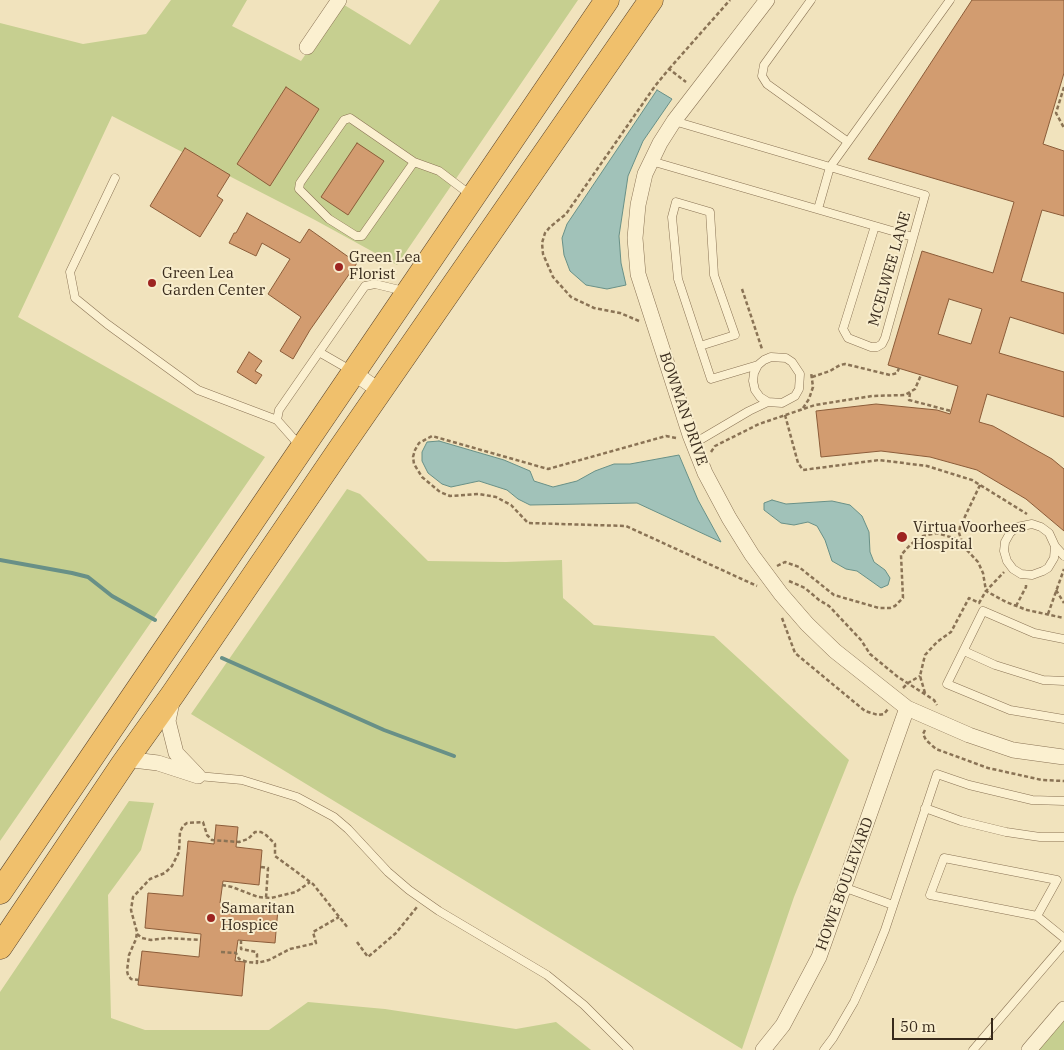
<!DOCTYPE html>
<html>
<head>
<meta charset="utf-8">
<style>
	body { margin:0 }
	#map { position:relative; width:1064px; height:1050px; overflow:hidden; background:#f1e3bd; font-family:"IBM Plex Serif",serif }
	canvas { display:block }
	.scale { position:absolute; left:892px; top:1018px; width:101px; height:22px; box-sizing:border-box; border:2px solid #382a1b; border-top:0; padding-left:6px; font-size:15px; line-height:18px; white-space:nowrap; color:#382a1b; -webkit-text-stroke:4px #f8edcd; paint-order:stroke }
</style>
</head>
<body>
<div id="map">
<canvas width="1064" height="1050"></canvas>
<div class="scale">50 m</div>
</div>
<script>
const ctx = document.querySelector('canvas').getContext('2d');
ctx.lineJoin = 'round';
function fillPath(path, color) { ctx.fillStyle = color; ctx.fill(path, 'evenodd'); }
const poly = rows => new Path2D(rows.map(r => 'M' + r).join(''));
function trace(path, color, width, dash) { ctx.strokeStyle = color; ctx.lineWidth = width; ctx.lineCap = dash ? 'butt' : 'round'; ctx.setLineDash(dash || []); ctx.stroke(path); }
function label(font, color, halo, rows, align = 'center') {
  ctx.font = font + ' "IBM Plex Serif",serif'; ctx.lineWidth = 4; ctx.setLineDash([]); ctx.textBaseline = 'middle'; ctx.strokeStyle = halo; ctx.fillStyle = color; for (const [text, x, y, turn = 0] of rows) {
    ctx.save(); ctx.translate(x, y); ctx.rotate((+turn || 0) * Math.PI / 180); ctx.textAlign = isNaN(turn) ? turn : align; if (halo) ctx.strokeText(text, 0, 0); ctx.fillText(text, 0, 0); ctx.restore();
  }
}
fillPath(poly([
	[171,0,247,0,232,26,301,61,341,3,410,45,440,0,578,0,397,265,315,220,112,116,18,317,265,457,0,841,0,23,83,44,146,34],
	[347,489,360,494,428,561,506,562,562,560,563,598,594,625,714,636,849,760,794,897,742,1049,191,714],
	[129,801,154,803,141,850,108,895,111,1018,145,1030,269,1030,308,1002,385,1009,516,1029,556,1022,591,1050,0,1050,0,992],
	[1064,1009,1064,1050,1029,1050]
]), '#c6cf90');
const water = poly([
	[657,90,672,99,643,141,628,176,619,236,621,263,626,285,607,289,586,285,570,271,564,255,562,238,567,224,657,90],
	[439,441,504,460,530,471,534,481,553,487,577,481,595,471,614,464,630,464,679,455,698,500,721,542,637,503,530,505,518,499,507,490,479,481,451,487,442,484,428,473,422,461,422,452,427,442,439,441],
	[772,500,786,504,832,501,850,505,862,516,869,532,870,552,874,562,885,570,890,578,888,585,881,588,857,571,846,569,832,561,825,540,817,526,808,522,794,525,781,523,764,510,764,503,772,500]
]);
fillPath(water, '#a1c2b9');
trace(water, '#689087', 1);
trace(poly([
	[0,560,72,573,88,577,112,596,155,620],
	[222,658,384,730,454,756]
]), '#689087', 4);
const building = poly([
	[972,0,1064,0,1064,73,1043,144,1064,151,1064,216,1042,210,1021,281,1064,293,1064,334,1010,317,999,353,1064,372,1064,417,987,394,979,422,993,426,1052,459,1064,469,1064,531,1026,499,977,470,930,457,881,451,821,457,816,411,876,404,937,410,950,414,958,386,888,365,922,251,993,273,1014,202,868,159,972,0],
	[949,299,982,309,971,344,938,334,949,299],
	[286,87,319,109,270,186,237,164,286,87],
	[357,143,384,161,348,215,321,197,357,143],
	[185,148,230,175,217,196,223,200,200,237,150,206,185,148],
	[247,213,300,243,309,229,357,263,310,330,293,359,280,351,301,317,268,294,290,259,262,243,256,256,229,243,234,233,236,233,247,213],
	[249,352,262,361,255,371,262,375,256,384,237,372,249,352],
	[216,825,238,827,236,847,262,850,259,885,223,881,220,903,278,909,275,943,238,940,235,961,245,962,242,996,138,985,142,951,199,957,201,934,145,928,148,893,183,896,188,841,214,844,216,825]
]);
fillPath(building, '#d29c70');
trace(building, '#8b5c39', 1);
const service = poly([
	[811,0,764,65,762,76,767,84,848,142],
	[674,121,925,195,885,338,882,344,877,347,871,347,848,338,843,329,875,226],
	[651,161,913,237],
	[414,162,362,236,356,236,329,219,299,189,300,183,344,120,350,118,414,162,439,171,472,196],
	[115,178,70,272,75,298,107,324,198,390,277,420],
	[818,209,830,167,950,0],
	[700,346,735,335,714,275,710,212,676,202,672,217,678,279,711,379,758,365],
	[319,352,352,371],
	[693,444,749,411,768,402,782,403,795,396,799,389,800,374,792,362,786,358,771,357,764,360,758,365,754,373,753,381,755,390,760,397,768,402],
	[300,446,277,420,279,410,365,286,375,284,404,291],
	[1055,546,1054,558,1048,568,1043,571,1032,575,1021,574,1013,569,1007,561,1004,551,1005,542,1010,533,1017,527,1032,524,1041,527,1049,533,1055,546,1064,556],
	[1064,639,1034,633,983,611,947,684,1010,710,1064,719],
	[964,651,995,665,1043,680,1064,681],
	[198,776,242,780,297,797,334,817,348,829,388,872,409,890,439,911,547,975,584,1005,629,1050],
	[925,808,961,821,1006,832,1040,837,1064,837],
	[843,887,893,905],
	[1037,916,1057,880,944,858,930,895,1037,916,1064,938],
	[824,1050,833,1038,854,1002,872,962,885,930,937,774,969,785,1032,800,1064,801],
	[973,1050,1064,944]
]);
const minor = poly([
	[767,0,674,121,660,143,645,174,638,205,635,238,638,274,690,435,705,473,729,518,752,555,781,594,807,624,835,651,907,708,969,735,1013,750,1064,757],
	[307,47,339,0],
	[354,373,380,391],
	[123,764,133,760,158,763,198,776,176,753,168,721,172,702],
	[763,1050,783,1025,819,957,907,708],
	[1029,1050,1064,1009]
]);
const trunk = poly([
	[0,892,607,0],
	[0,947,123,764,173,694,340,449,651,0]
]);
trace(service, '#8a7355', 9);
trace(minor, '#8a7355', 16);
trace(trunk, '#57402a', 25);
trace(poly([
	[669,69,730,0],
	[1064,87,1056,113,1064,128],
	[742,289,762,349],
	[639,321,620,313,594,308,571,297,553,277,543,254,542,243,545,233,550,227,566,214,655,86,669,69,686,82],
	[812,377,830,371,840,365,845,364,890,375,897,373,899,368],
	[910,393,909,400,951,411],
	[803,408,809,399,813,387,811,372],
	[785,415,798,463,803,470,879,460,927,466,972,480,1027,514],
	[676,438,666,436,548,469,432,436,419,443,415,450,413,457,414,464,422,477,440,492,450,496,479,494,496,497,511,505,528,523,626,526,757,586],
	[711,452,715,446,759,424,815,405,872,396,905,395,915,389,921,375],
	[980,485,960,527,959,533,964,547,978,562,983,573,986,591,1006,602,1027,610,1064,618],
	[777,566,785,562,799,567,834,595,879,608,890,608,895,606,903,598,901,555,911,544,923,536,937,533,960,540],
	[789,581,805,588,819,600,829,606,861,640,870,654,898,677,934,700,937,705],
	[1056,590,1064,603],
	[1016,606,1026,587,1026,584],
	[1048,614,1064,569],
	[782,618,795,653,865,711,878,715,884,714,888,709],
	[903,688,908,683,920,676],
	[925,693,920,676,925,655,937,642,951,632,969,598,979,603,986,591,1004,572],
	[925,730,923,734,926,740,936,749,988,768,1042,780,1064,781],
	[261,867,268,868,266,898],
	[222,885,232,887,258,897,271,898,296,892,310,882],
	[137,934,142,938,151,940,167,938,200,940],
	[241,940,241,949,256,952,257,954,257,963,269,960,290,949,316,943,313,932,339,917],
	[357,942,368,957,396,933,417,907],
	[221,952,236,953,239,959,247,962,257,963],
	[139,980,131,979,128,975,127,971,129,955,136,939,137,932,131,910,133,897,150,879,165,873,172,866,179,852,180,832,183,826,187,823,203,822,207,835,212,840,239,842,248,839,255,832,261,832,266,835,275,844,275,856,313,884,348,928]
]), '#8a7355', 2.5, [4, 2.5]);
trace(service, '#fbf0d0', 8);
trace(minor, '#fbf0d0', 15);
trace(trunk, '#f0c06c', 24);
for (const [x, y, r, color] of [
	[339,267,5,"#9d2421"],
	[152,283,5,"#9d2421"],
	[902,537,6,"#9d2421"],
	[211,918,5,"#9d2421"]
]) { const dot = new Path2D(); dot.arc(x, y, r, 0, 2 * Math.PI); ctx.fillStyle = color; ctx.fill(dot); trace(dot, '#f8edcd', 2); }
label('15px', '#382a1b', '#f8edcd', [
	["Green Lea",349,258],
	["Florist",349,275],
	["Green Lea",162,274],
	["Garden Center",162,291],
	["Virtua Voorhees",913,528],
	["Hospital",913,545],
	["Samaritan",221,909],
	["Hospice",221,926]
], 'left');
label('15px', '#382a1b', '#f8edcd', [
	["MCELWEE LANE",890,269,-74],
	["BOWMAN DRIVE",683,409,71],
	["HOWE BOULEVARD",845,884,-70]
]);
</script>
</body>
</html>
